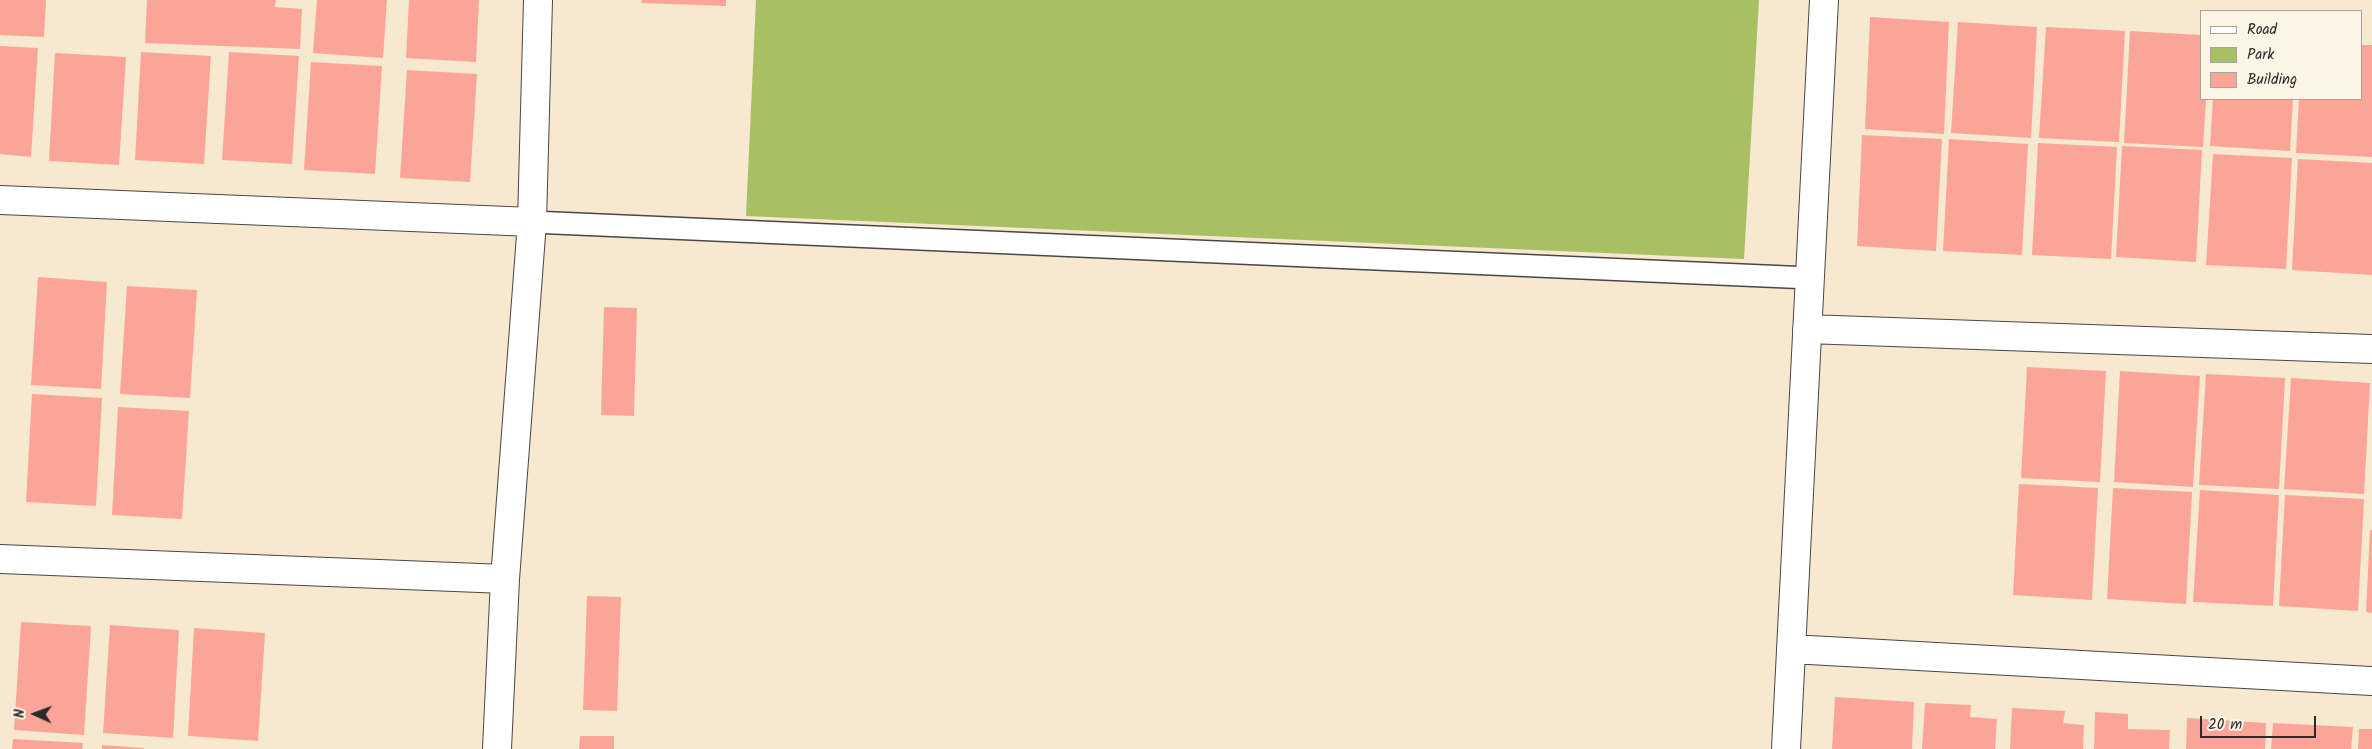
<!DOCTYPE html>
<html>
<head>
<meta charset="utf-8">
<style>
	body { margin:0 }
	#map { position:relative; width:2372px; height:749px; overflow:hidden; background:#f7e8d0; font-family:Kalam,sans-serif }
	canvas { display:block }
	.legend { position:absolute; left:2200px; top:10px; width:162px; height:90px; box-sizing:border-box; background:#fcf5e5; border:1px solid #a8a49b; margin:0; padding:6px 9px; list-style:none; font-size:15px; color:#2b2b2b }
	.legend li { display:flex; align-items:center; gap:10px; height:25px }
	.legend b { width:25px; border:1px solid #a8a49b }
	.north { position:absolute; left:10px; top:689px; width:50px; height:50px; -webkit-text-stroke:4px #fcf5e5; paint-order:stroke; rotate:272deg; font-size:14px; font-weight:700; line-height:20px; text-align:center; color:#2b2b2b }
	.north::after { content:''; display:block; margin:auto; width:18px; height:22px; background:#2b2b2b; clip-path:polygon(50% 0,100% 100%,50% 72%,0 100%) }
	.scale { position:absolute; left:2200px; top:716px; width:116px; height:22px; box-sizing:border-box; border:2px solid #2b2b2b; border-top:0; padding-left:6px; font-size:15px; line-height:18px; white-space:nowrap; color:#2b2b2b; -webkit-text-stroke:4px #fcf5e5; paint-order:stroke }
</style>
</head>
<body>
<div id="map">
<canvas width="2372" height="749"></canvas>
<ul class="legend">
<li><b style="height:6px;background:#fff"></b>Road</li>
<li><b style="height:14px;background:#a9bf64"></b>Park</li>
<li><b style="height:14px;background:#fba598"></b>Building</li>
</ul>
<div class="north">N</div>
<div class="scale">20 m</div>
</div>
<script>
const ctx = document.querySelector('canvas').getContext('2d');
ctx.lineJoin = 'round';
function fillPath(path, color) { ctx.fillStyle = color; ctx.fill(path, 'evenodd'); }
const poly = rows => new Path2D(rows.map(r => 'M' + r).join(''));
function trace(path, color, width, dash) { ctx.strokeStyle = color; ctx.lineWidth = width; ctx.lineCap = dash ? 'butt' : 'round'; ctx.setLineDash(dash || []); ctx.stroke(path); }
fillPath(poly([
	[756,0,1759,0,1744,259,746,216]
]), '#a9bf64');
fillPath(poly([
	[0,0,46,0,44,37,0,35],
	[147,0,276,0,275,7,302,9,300,49,145,43],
	[317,0,387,0,383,58,313,53],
	[409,0,479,0,476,62,406,58],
	[642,0,726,0,726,6,641,3],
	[1870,17,1949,22,1944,134,1865,129],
	[1958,22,2037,27,2031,138,1951,133],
	[2046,27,2125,31,2119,142,2039,138],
	[2130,31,2201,35,2201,99,2206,99,2203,147,2124,143],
	[2361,45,2372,45,2372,157,2296,153,2299,99,2361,99],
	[0,46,38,48,31,157,0,154],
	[141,52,211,56,204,164,135,160],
	[229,52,299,56,292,164,222,160],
	[55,53,126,57,119,165,49,161],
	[311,62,382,66,375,174,304,170],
	[407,70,477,74,470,182,400,178],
	[2213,99,2293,99,2290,151,2210,146],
	[1862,135,1942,139,1936,251,1857,246],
	[1949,139,2028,144,2022,255,1943,251],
	[2038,143,2117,147,2111,259,2032,255],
	[2122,146,2202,150,2196,262,2116,257],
	[2213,154,2292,158,2286,269,2206,265],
	[2298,159,2372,163,2372,275,2292,270],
	[38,277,107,282,101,389,31,385],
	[127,286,197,290,190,398,120,394],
	[604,307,637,308,634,416,601,415],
	[2027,367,2106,371,2100,482,2021,478],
	[2120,371,2200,376,2193,487,2114,482],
	[2206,374,2285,378,2279,489,2199,485],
	[2291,378,2370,383,2364,494,2284,489],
	[32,394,102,398,96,506,26,502],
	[118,407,189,411,182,519,112,515],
	[2019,484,2098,488,2092,600,2013,595],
	[2113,488,2192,492,2186,604,2107,599],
	[2200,490,2279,495,2273,606,2193,602],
	[2285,495,2364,499,2358,611,2279,606],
	[2370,530,2372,530,2372,613,2366,612],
	[587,596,621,597,617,711,583,710],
	[21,622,91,626,84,735,14,730],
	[110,625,179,630,173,738,103,733],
	[194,628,265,633,258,741,188,736],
	[1835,697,1914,702,1912,749,1832,749],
	[1925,703,1971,705,1970,717,1997,719,1995,749,1922,749],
	[2012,708,2065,711,2063,723,2084,725,2083,749,2010,749],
	[2095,712,2128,714,2128,729,2170,730,2169,749,2094,749],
	[2187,718,2266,723,2265,749,2186,749],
	[2273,723,2353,727,2351,749,2271,749],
	[2359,729,2372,729,2372,749,2358,749],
	[580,736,614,736,614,749,579,749],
	[13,739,83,743,82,749,12,749],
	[102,745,144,748,144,749,102,749]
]), '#fba598');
const lane = poly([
	[532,222,1810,278]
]);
const street = poly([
	[0,200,532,222],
	[1807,329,2372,349],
	[0,559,505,579],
	[1791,649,2372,681],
	[497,749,505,579,532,222,538,0],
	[1786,749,1824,0]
]);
trace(lane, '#4a4744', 24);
trace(street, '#4a4744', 30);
trace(lane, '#fff', 21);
trace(street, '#fff', 28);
</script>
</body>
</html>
